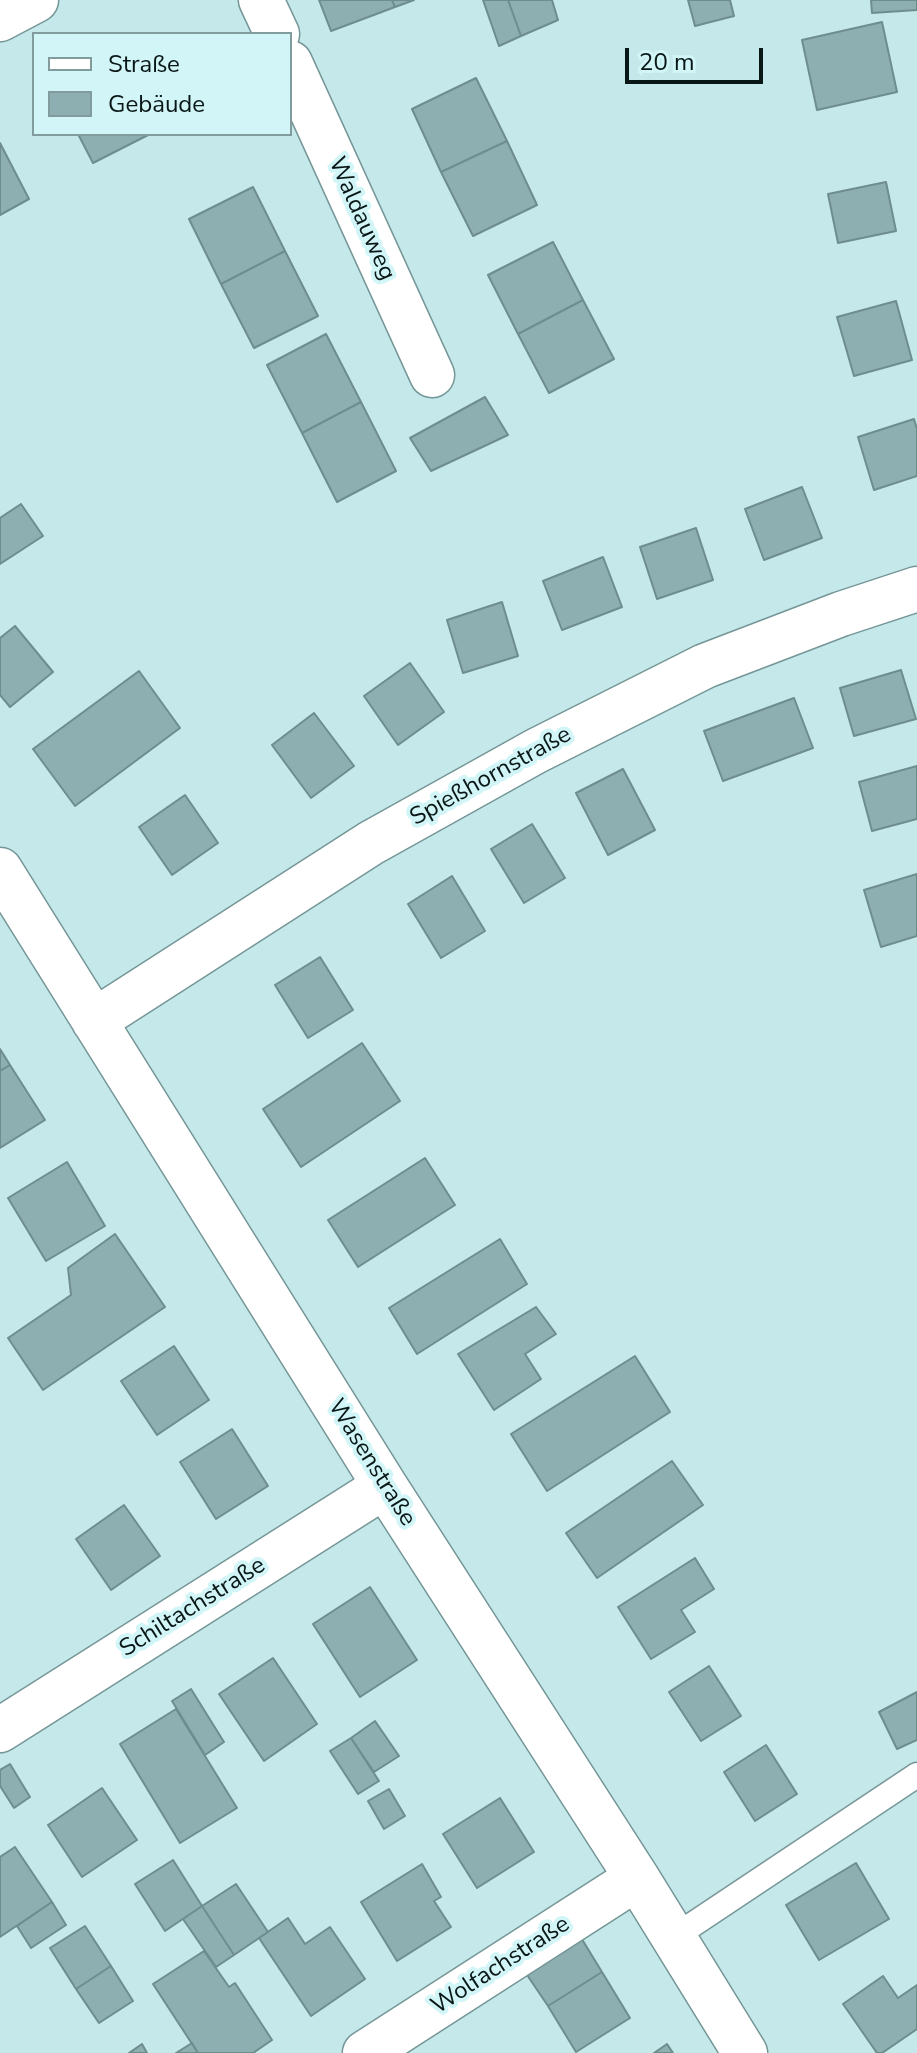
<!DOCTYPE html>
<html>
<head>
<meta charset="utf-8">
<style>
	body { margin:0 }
	#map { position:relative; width:917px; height:2053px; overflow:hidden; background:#c5e8ea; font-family:"Nunito Sans",sans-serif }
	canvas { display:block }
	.legend { position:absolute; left:32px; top:32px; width:260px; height:104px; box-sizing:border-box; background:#d2f5f7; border:2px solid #829c9d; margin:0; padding:10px 14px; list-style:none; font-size:24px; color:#0a1717 }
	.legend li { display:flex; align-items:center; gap:16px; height:40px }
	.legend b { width:40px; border:2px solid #829c9d }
	.scale { position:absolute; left:625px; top:48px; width:138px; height:36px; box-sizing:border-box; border:4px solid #0a1717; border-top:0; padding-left:10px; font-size:24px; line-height:28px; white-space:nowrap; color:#0a1717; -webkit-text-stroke:6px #d2f5f7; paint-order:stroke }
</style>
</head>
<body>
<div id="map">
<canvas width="917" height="2053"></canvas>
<ul class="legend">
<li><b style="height:10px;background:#fff"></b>Straße</li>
<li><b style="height:22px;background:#8eafb1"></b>Gebäude</li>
</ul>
<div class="scale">20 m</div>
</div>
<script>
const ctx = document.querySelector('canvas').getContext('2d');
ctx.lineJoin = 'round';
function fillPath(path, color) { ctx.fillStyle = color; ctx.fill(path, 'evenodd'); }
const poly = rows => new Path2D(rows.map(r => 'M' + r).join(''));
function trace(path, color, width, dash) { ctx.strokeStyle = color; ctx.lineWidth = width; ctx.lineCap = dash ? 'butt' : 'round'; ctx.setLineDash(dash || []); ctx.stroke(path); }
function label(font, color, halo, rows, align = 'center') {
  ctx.font = font + ' "Nunito Sans",sans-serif'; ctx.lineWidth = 8; ctx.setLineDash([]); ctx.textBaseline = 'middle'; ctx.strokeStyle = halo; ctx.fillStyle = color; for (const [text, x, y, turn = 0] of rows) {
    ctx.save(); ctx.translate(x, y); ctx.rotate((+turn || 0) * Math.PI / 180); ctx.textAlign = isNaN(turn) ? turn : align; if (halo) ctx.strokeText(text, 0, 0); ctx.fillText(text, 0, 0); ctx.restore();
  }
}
const building = poly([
	[319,0,392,0,395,7,331,31,319,0],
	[392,0,414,0,395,7,392,0],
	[483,0,508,0,521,36,499,46,483,0],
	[508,0,552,0,558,20,521,36,508,0],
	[688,0,730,0,734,16,695,26,688,0],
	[871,0,917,0,917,10,872,13,871,0],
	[882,22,897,92,817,110,802,40,882,22],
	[476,78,507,141,441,172,412,109,476,78],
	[78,134,150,134,93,163,78,134],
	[507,141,537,205,473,236,441,172,507,141],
	[0,143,29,199,0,215,0,143],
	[886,182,896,231,838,243,828,194,886,182],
	[253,187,285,251,221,284,189,219,253,187],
	[553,242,583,300,518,334,488,275,553,242],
	[285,251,318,316,254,348,221,284,285,251],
	[583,300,614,359,549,393,518,334,583,300],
	[896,301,912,360,854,376,837,317,896,301],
	[326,334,361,402,302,433,267,365,326,334],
	[485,397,508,435,431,471,410,438,485,397],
	[361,402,396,471,337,502,302,433,361,402],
	[914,419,917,429,917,476,874,490,858,437,914,419],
	[802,487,822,538,764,560,745,509,802,487],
	[21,504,43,536,0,564,0,518,21,504],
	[696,528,713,580,657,599,640,547,696,528],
	[603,557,622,607,562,630,543,581,603,557],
	[502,602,518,656,463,673,447,620,502,602],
	[15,626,53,672,10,707,0,695,0,638,15,626],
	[410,663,444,712,398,745,364,696,410,663],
	[901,670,916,719,854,736,840,688,901,670],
	[139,671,180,728,75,806,33,749,139,671],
	[794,698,813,748,723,781,704,731,794,698],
	[314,713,354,766,311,798,272,745,314,713],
	[917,766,917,819,872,831,859,782,917,766],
	[623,769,655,830,608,855,576,793,623,769],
	[185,795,218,843,172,875,139,827,185,795],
	[532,824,565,878,524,903,491,849,532,824],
	[917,874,917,936,881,947,864,890,917,874],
	[452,876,485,931,441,958,408,904,452,876],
	[320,957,353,1010,308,1038,275,985,320,957],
	[362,1043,400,1101,301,1167,263,1109,362,1043],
	[0,1049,10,1065,0,1071,0,1049],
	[10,1065,45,1120,0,1148,0,1071,10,1065],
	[425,1158,455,1205,358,1267,328,1220,425,1158],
	[67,1162,105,1226,46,1261,8,1198,67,1162],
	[115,1234,165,1307,43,1390,8,1338,71,1295,68,1268,115,1234],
	[500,1239,527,1284,417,1354,389,1308,500,1239],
	[536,1307,556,1334,525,1354,541,1379,494,1410,458,1354,536,1307],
	[174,1346,209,1400,157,1435,121,1381,174,1346],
	[635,1356,670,1412,547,1491,511,1434,635,1356],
	[232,1429,268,1486,216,1519,180,1462,232,1429],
	[672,1461,703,1505,597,1578,566,1533,672,1461],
	[124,1505,160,1556,111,1590,76,1539,124,1505],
	[695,1558,714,1589,681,1610,695,1632,651,1659,618,1607,695,1558],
	[370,1587,417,1660,360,1697,313,1624,370,1587],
	[273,1658,317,1724,264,1761,219,1694,273,1658],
	[709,1666,741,1716,701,1741,669,1692,709,1666],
	[191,1689,224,1742,205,1755,172,1701,191,1689],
	[917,1692,917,1740,897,1749,879,1712,917,1692],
	[176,1709,237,1808,180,1843,120,1744,176,1709],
	[375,1721,399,1756,374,1772,351,1738,375,1721],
	[351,1738,379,1781,358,1794,330,1751,351,1738],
	[766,1745,797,1794,755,1821,724,1772,766,1745],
	[10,1764,30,1797,14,1808,0,1786,0,1770,10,1764],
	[102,1788,137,1840,82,1877,48,1825,102,1788],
	[389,1789,405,1816,384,1829,368,1801,389,1789],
	[500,1798,534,1852,477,1888,443,1834,500,1798],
	[15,1847,52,1902,0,1937,0,1857,15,1847],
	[173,1860,202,1906,165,1931,135,1884,173,1860],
	[856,1863,889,1919,819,1960,786,1905,856,1863],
	[422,1864,441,1897,434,1901,451,1927,397,1961,361,1902,422,1864],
	[236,1884,268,1932,234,1955,202,1906,236,1884],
	[52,1902,66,1925,31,1948,17,1926,52,1902],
	[202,1906,234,1955,216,1967,183,1919,202,1906],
	[288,1918,305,1944,330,1927,365,1979,311,2016,259,1938,288,1918],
	[85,1926,111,1966,76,1989,50,1948,85,1926],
	[577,1931,602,1972,548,2006,521,1966,577,1931],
	[204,1951,229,1987,235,1983,272,2040,253,2053,198,2053,153,1984,204,1951],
	[111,1966,133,2001,99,2023,76,1989,111,1966],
	[602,1972,630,2018,576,2052,548,2006,602,1972],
	[883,1976,898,1998,917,1985,917,2029,882,2053,877,2053,843,2004,883,1976],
	[192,2043,198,2053,176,2053,192,2043],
	[142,2044,147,2053,129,2053,142,2044],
	[667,2044,673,2053,654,2053,667,2044]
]);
fillPath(building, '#8eafb1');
trace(building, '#6d8d8f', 2);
const lane = poly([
	[674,1937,917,1775]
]);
const street = poly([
	[261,0,277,34],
	[0,19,36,0],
	[290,63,432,375],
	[0,870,385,1486,637,1878,745,2053],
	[94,1021,371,843,536,751,705,666,841,614,917,589],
	[0,1730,385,1486],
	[365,2053,637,1878]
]);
trace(lane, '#759697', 27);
trace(street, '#759697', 47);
trace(lane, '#fff', 24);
trace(street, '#fff', 44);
label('24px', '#0a1717', '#d2f5f7', [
	["Waldauweg",361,219,66],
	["Spießhornstraße",491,777,-29],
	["Wasenstraße",371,1463,58],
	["Schiltachstraße",193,1608,-32],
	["Wolfachstraße",501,1966,-33]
]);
</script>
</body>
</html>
